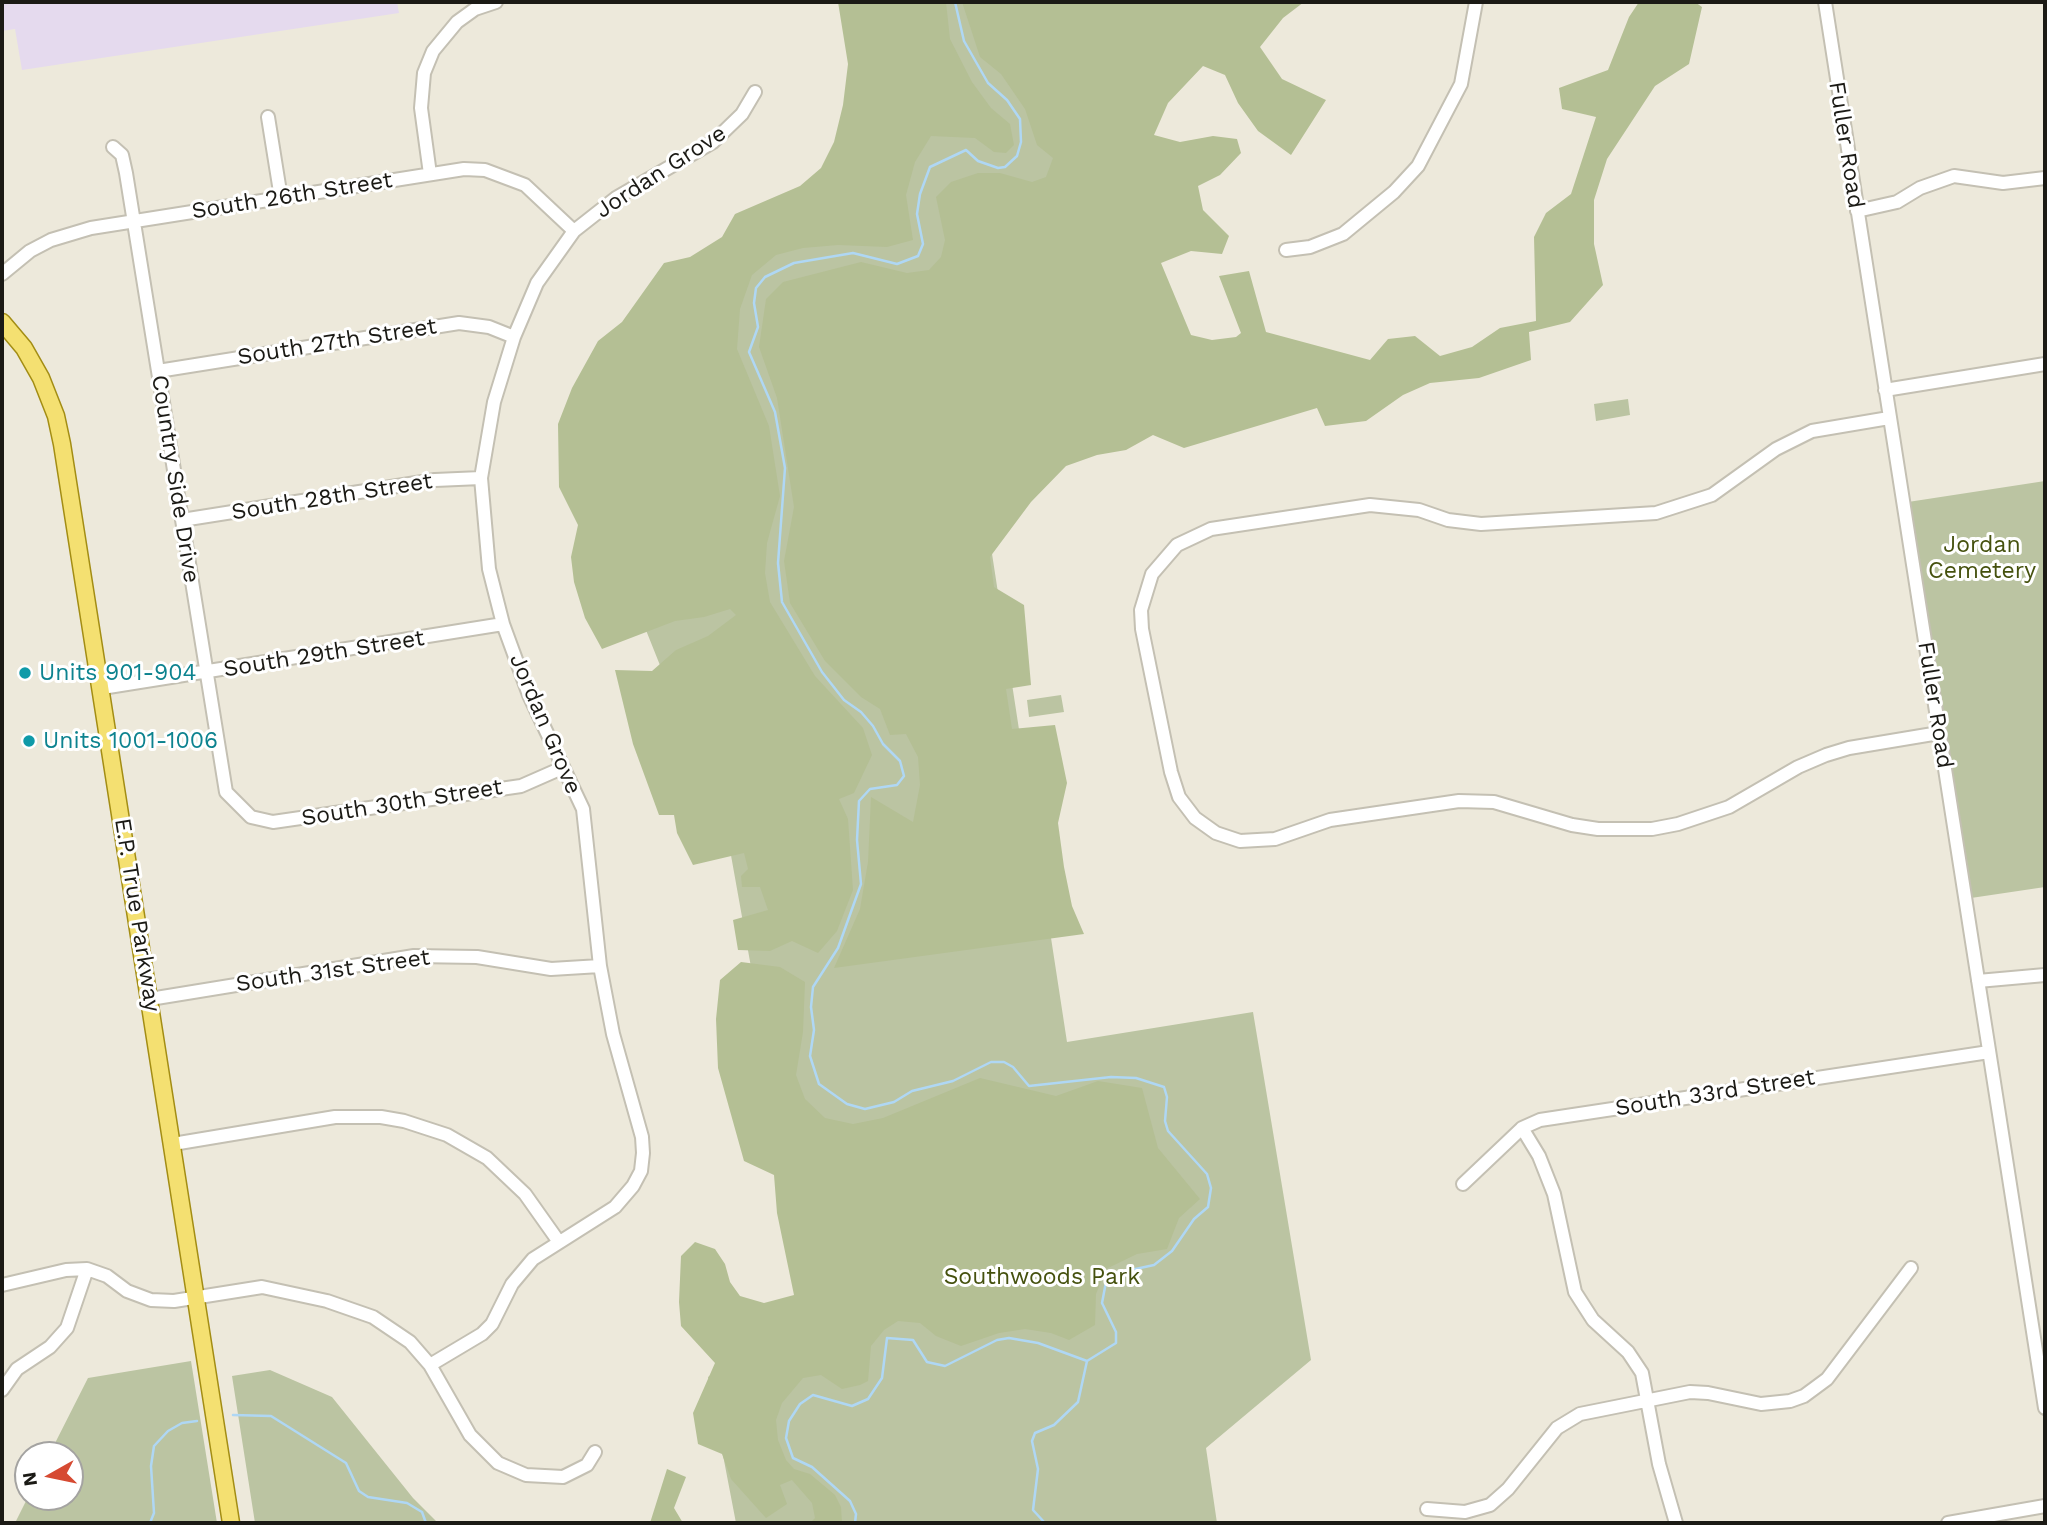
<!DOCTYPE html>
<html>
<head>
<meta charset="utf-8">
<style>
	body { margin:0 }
	#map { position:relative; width:2047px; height:1525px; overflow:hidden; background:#ede9db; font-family:"Work Sans",sans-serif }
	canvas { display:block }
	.frame { position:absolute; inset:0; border:4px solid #1b1a15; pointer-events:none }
	.north { position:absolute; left:14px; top:1441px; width:70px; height:70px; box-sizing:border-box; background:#fff; border:2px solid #a4a3a1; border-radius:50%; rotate:261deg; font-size:19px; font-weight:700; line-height:28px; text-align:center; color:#1b1a15 }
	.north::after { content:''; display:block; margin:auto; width:24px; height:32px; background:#d64a32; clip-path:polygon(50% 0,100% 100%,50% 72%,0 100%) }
</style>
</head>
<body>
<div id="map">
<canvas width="2047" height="1525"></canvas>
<div class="frame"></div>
<div class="north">N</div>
</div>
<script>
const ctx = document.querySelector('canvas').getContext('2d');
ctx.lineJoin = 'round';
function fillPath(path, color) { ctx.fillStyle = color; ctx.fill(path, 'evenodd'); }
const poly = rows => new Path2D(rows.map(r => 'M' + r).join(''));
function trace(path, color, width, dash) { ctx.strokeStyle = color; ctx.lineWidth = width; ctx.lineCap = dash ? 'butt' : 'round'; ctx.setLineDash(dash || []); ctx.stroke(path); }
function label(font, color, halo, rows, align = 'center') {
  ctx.font = font + ' "Work Sans",sans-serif'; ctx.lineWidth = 6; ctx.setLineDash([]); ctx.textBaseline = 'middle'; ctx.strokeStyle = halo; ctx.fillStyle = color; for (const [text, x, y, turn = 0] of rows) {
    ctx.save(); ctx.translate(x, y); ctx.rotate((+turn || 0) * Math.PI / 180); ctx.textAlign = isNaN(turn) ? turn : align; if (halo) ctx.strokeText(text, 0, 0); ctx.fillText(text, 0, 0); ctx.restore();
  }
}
fillPath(poly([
	[2,2,397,2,399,13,22,70,15,29,2,31]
]), '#e5daee');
fillPath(poly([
	[865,2,1062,2,1125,418,975,443,1067,1042,1253,1012,1311,1360,1206,1448,1217,1523,736,1523,708,1377,806,1301,773,1090,727,833,588,485,647,301,891,172],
	[1628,399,1630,415,1596,421,1594,404],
	[2045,481,2045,887,1971,898,1908,502],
	[1061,695,1064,712,1029,717,1027,700],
	[191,1361,217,1523,15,1523,28,1497,70,1497,70,1455,49,1455,88,1378],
	[270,1370,332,1397,413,1498,438,1523,255,1523,232,1376]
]), '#bbc4a2');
fillPath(poly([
	[838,2,946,2,950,39,972,82,991,108,1010,124,1014,145,1006,153,994,152,975,138,931,136,915,162,906,195,913,240,887,247,838,245,803,248,776,255,752,275,740,309,737,349,769,426,780,496,767,543,765,573,770,602,815,676,863,728,872,755,854,793,839,799,848,819,853,890,837,931,818,953,792,941,770,951,738,950,733,920,768,910,760,887,742,887,741,876,748,869,744,853,693,865,677,833,674,815,659,815,633,744,615,670,652,671,676,650,708,636,736,615,730,609,704,617,675,621,602,649,585,618,574,582,571,557,578,525,559,487,558,424,572,388,598,341,622,322,664,263,690,257,722,237,735,214,800,186,821,168,834,142,843,105,848,64],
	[962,2,1304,2,1283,18,1260,47,1282,79,1326,100,1291,155,1258,131,1238,103,1225,75,1203,66,1168,103,1154,135,1180,142,1213,136,1237,139,1241,153,1220,175,1198,186,1203,210,1229,236,1222,254,1191,251,1161,263,1191,335,1212,340,1236,337,1241,333,1219,276,1249,271,1266,332,1370,360,1388,339,1415,336,1440,356,1472,347,1500,328,1536,321,1534,237,1546,213,1571,194,1596,117,1562,109,1559,88,1608,70,1629,17,1639,2,1695,2,1702,7,1689,64,1655,86,1607,159,1594,200,1594,244,1603,285,1570,322,1529,332,1531,360,1479,378,1430,383,1403,395,1366,421,1325,426,1317,408,1184,448,1153,435,1126,450,1097,455,1066,466,1031,502,990,557,994,587,1024,605,1031,685,1006,689,1012,729,1055,725,1067,783,1058,823,1064,867,1072,906,1084,934,834,968,860,909,868,862,871,797,913,822,920,785,918,757,906,734,890,735,880,709,861,697,825,661,790,603,784,561,794,507,777,398,759,347,766,299,783,282,861,262,907,273,929,270,941,257,945,240,936,197,951,182,978,173,1000,173,1032,182,1046,177,1053,158,1037,145,1025,109,1001,74,980,57],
	[741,962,780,967,805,982,803,1032,796,1075,805,1099,825,1118,853,1124,883,1118,980,1078,1056,1096,1098,1081,1142,1088,1158,1148,1200,1199,1179,1218,1167,1249,1137,1254,1106,1269,1096,1294,1095,1325,1069,1340,1051,1333,1025,1329,999,1333,961,1346,936,1336,920,1323,898,1321,884,1330,871,1346,868,1381,860,1385,842,1389,821,1375,803,1378,782,1403,776,1420,778,1440,786,1460,794,1469,810,1474,835,1495,841,1507,842,1523,810,1523,815,1518,812,1503,792,1480,780,1485,787,1504,766,1518,731,1479,722,1454,698,1444,693,1413,715,1363,681,1326,679,1302,681,1256,695,1242,715,1249,725,1264,730,1282,740,1296,764,1303,794,1295,777,1213,774,1175,744,1161,718,1068,716,1019,720,980],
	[667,1469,686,1477,674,1508,683,1523,650,1523]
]), '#b4bf94');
trace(poly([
	[955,2,964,41,988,83,1007,100,1020,119,1021,142,1017,156,1005,167,998,168,978,161,966,150,930,167,920,194,917,214,923,244,918,256,897,264,853,253,794,263,765,277,756,288,754,303,758,327,749,352,775,412,785,468,778,563,782,602,822,672,844,700,861,712,873,726,883,744,900,761,904,776,897,785,870,789,859,801,857,840,861,884,838,948,813,987,811,1007,814,1030,810,1056,819,1084,847,1104,865,1109,894,1102,912,1091,953,1081,991,1062,1004,1062,1013,1067,1029,1086,1111,1077,1136,1078,1164,1087,1167,1097,1165,1121,1168,1131,1207,1174,1211,1188,1208,1207,1194,1219,1172,1251,1154,1265,1117,1273,1106,1282,1102,1303,1116,1332,1116,1343,1087,1361],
	[233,1415,271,1416,346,1463,359,1491,368,1497,407,1503,422,1512,426,1523],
	[150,1523,154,1513,151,1466,154,1446,168,1431,182,1423,197,1421],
	[855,1523,856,1514,850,1501,812,1467,793,1458,786,1438,789,1421,800,1404,813,1395,852,1406,868,1399,882,1378,887,1338,913,1340,927,1362,945,1366,997,1340,1009,1338,1038,1343,1087,1361],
	[1045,1523,1033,1510,1038,1469,1032,1441,1035,1433,1054,1425,1078,1402,1087,1361]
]), '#afd7f4', 2.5);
const minor = poly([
	[1825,2,2045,1408],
	[268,117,281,198],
	[113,147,122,155,126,173,226,792,251,817,273,822,521,786,562,768],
	[430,174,421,108,424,73,433,51,457,22,475,9,496,2],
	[1857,211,1897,202,1920,188,1954,176,2003,183,2045,178],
	[1286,250,1310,247,1343,234,1394,192,1418,166,1461,84,1476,2],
	[2,274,30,251,51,240,91,228,464,169,485,170,525,185,574,231],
	[158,371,459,323,489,327,514,337],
	[1885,390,2045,364],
	[1889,418,1812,431,1776,449,1712,495,1656,513,1481,524,1448,520,1419,510,1370,505,1211,529,1177,545,1152,574,1141,610,1142,629,1171,772,1179,797,1195,818,1216,833,1240,841,1275,839,1330,820,1459,801,1494,802,1572,825,1598,829,1652,829,1678,824,1729,807,1798,767,1826,755,1849,748,1939,733],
	[182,520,435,480,481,478],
	[102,688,503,624],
	[1978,981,2045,975],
	[150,999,414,956,477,957,551,969,600,966],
	[1522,1128,1539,1156,1554,1194,1575,1292,1593,1320,1628,1352,1642,1373,1659,1464,1676,1523],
	[173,1144,335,1117,381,1117,404,1121,447,1135,487,1158,525,1194,559,1242],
	[1463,1184,1522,1128,1540,1120,1989,1052],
	[2,1285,66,1270,87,1269,107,1276,127,1291,151,1300,174,1301,262,1287,327,1301,373,1317,410,1342,430,1365,470,1435,498,1463,526,1475,563,1477,587,1465,595,1452],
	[430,1365,482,1334,492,1324,512,1284,533,1259,615,1207,633,1186,641,1171,643,1153,642,1137,613,1034,600,966,583,809,529,695,503,624,489,569,481,478,494,402,514,337,537,283,574,231,616,198,713,142,742,114,755,92],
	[2,1390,17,1369,50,1347,67,1328,87,1269],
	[1427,1509,1465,1512,1490,1505,1508,1489,1557,1428,1580,1414,1690,1392,1708,1393,1761,1404,1790,1401,1804,1396,1827,1379,1911,1268],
	[1948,1523,2045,1506]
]);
const major = poly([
	[2,322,24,348,41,378,56,416,62,444,231,1523]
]);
trace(minor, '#c4c0b3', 16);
trace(major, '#a38d14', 19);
trace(minor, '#fff', 12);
trace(major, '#f4e071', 16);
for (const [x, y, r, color] of [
	[25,673,7,"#0f9aa8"],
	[29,741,7,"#0f9aa8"]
]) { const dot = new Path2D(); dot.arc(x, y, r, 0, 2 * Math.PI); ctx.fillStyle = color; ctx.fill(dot); trace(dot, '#fff', 2.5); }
label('23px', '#1b1a15', '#fff', [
	["Fuller Road",1846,145,81],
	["Jordan Grove",661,172,-33],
	["South 26th Street",292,196,-9],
	["South 27th Street",337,342,-9],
	["Country Side Drive",175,479,81],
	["South 28th Street",332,497,-9],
	["South 29th Street",324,654,-9],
	["Fuller Road",1935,705,81],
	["Jordan Grove",545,724,67],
	["South 30th Street",402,803,-9],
	["E.P. True Parkway",137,915,81],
	["South 31st Street",333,971,-8],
	["South 33rd Street",1715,1093,-9]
]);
label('23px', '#45510e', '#fff', [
	["Jordan",1982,545],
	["Cemetery",1982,571],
	["Southwoods Park",1042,1277]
]);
label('23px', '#0d838f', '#fff', [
	["Units 901-904",39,673],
	["Units 1001-1006",43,741]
], 'left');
</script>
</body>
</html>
